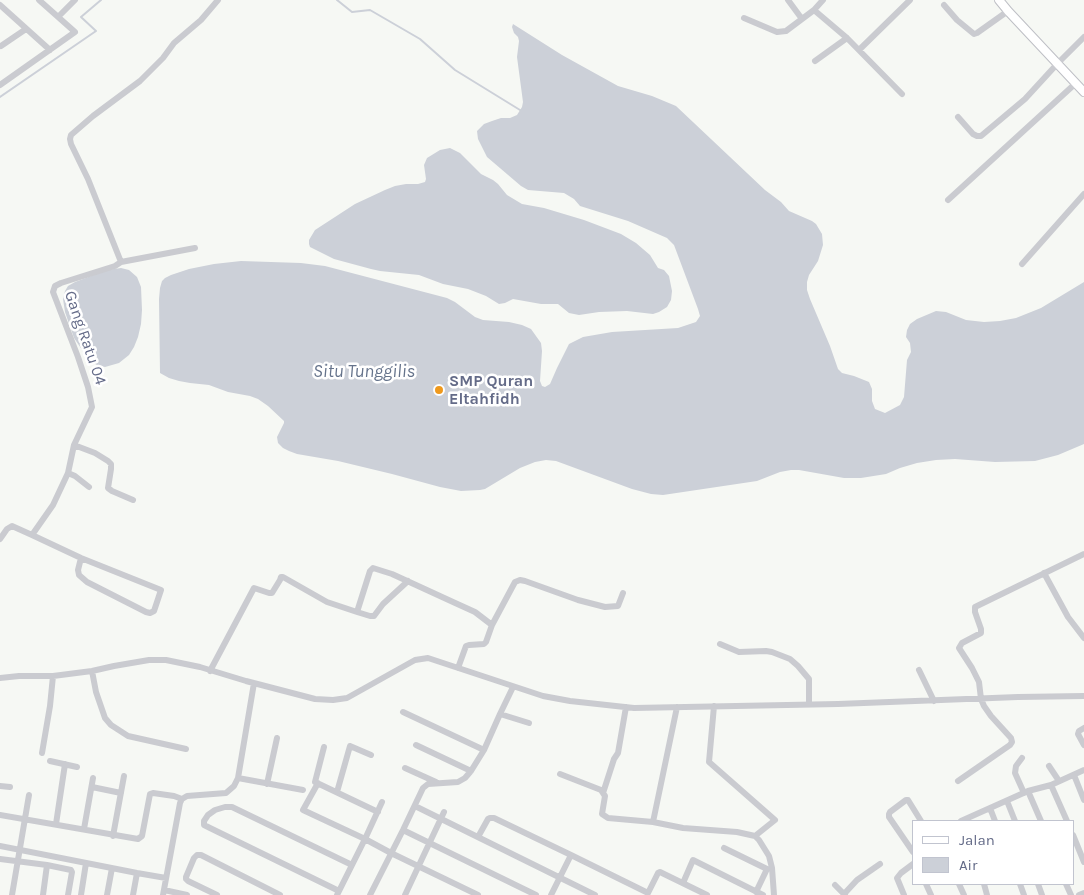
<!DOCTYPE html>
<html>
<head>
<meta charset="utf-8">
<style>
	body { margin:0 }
	#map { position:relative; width:1084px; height:895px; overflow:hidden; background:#f6f8f4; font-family:Karla,sans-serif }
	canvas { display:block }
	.legend { position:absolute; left:912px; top:820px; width:162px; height:65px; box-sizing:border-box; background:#fff; border:1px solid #c1c4cf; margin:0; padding:6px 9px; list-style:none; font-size:15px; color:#646b88 }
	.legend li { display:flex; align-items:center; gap:10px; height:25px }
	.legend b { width:25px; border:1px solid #c1c4cf }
</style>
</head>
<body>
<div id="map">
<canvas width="1084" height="895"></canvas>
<ul class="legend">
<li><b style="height:6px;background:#fff"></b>Jalan</li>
<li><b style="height:14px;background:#ccd0d8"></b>Air</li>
</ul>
</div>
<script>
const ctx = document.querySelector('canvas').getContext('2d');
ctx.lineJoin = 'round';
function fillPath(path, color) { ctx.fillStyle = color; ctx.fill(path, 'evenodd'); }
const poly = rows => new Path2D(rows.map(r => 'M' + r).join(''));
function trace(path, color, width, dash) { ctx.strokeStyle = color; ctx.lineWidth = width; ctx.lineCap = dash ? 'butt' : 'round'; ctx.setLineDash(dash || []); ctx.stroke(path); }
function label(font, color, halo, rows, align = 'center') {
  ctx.font = font + ' Karla,sans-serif'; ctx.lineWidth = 5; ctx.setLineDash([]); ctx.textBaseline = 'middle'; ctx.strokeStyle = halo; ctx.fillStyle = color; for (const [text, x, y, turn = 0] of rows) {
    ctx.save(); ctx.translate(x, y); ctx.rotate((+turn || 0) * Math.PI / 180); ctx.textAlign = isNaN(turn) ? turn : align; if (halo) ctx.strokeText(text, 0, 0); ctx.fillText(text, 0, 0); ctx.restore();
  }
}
fillPath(poly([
	[513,24,562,55,618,86,652,96,676,106,765,190,781,202,789,211,812,221,816,224,822,234,823,245,818,261,809,275,807,282,807,290,810,299,830,346,838,369,842,373,854,376,869,382,872,389,872,401,875,409,885,413,900,405,904,397,907,360,911,352,910,343,906,337,907,330,910,324,917,319,936,311,946,312,966,320,984,322,1000,321,1016,318,1041,308,1084,282,1084,444,1058,455,1035,461,995,462,955,459,936,460,917,463,900,468,886,474,861,478,844,478,799,470,791,470,780,472,757,481,663,495,651,494,632,489,556,461,546,460,535,462,520,468,485,489,480,490,461,491,440,487,392,474,338,461,297,454,289,451,283,448,278,443,277,437,284,423,284,421,268,406,258,399,250,396,228,392,209,385,190,383,179,381,169,378,160,373,159,299,160,288,162,281,165,278,171,275,189,269,214,264,241,261,301,263,325,266,447,298,455,302,475,317,483,320,509,322,522,325,531,329,541,343,542,351,540,381,542,386,545,387,550,384,557,368,569,344,583,337,612,332,678,328,696,322,700,316,698,309,674,245,667,238,628,221,580,206,574,199,564,193,528,190,521,186,487,157,478,139,477,131,484,124,492,121,501,118,510,118,517,115,522,107,523,102,517,57,519,41,518,37,514,33,512,27],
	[450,148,460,153,481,174,493,180,498,184,507,195,522,204,544,208,584,220,621,234,636,243,650,255,658,268,664,270,669,276,672,291,671,300,667,307,659,312,653,314,627,311,599,312,579,315,569,313,558,304,541,304,513,299,505,303,499,304,486,296,468,289,443,284,419,275,380,271,371,269,334,259,310,247,309,244,309,240,315,230,355,204,385,190,395,186,406,184,418,184,425,182,426,179,424,165,427,158,440,150],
	[121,268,129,270,137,277,141,287,142,310,141,324,138,337,134,347,129,355,119,363,105,367,97,365,89,360,74,338,65,312,63,299,65,291,68,286,75,282,107,270]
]), '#ccd0d8');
trace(poly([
	[337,0,352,12,370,10,420,39,455,70,520,110],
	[0,97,96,31,81,17,101,0]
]), '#ccd0d8', 2);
const major = poly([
	[999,0,1008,11,1084,92]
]);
trace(major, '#bebfc5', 10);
trace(poly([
	[788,0,802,19],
	[0,5,50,50],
	[944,5,957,20,974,34,977,33,1008,11],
	[814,10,823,0],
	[58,17,75,0],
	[744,18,777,32,786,31,814,10,847,38,902,94],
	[1,46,26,29],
	[859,50,910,0],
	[815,61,847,38],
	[0,85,75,32,39,0],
	[958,117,973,134,977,136,981,136,1025,99,1058,63,1084,37],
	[948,200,1076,83],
	[121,262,88,179,71,144,70,139,71,135,93,116,140,81,163,58,174,43,201,20,218,0],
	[1022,264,1084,194],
	[74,445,95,453,108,461,111,464,111,469,108,488,112,491,133,500],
	[68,473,75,476,89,487],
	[32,535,81,558,161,590,154,611,150,613,146,612,87,582,79,575,78,570,81,558],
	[0,539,7,529,12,526,32,535,53,505,68,473,74,445,92,407,88,387,78,357,53,292,55,286,61,283,115,266,121,262,195,248],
	[1044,573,1068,617,1084,638],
	[357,612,370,616,374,616,383,604,408,581],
	[492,625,515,582,520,580,525,581,578,600,605,607,618,606,623,593],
	[720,644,739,652,766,651,772,652,790,659,798,666,809,679,809,704],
	[919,670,934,701],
	[92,671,96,692,105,718,111,725,128,736,186,749],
	[210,671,254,588,269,593,272,593,280,580,281,577,283,577,327,602,357,612,370,571,373,568,392,574,453,602,475,612,492,625,486,642,484,644,469,645,466,646,458,668],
	[0,678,19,676,53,676,92,671,114,666,149,660,166,660,200,667,246,681,315,699,333,700,347,698,415,660,428,658,543,696,570,701,634,708,838,704,1018,697,1084,696],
	[714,706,709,762,775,820,755,836],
	[403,712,484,750],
	[500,714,529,723],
	[1084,728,1079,731,1078,734,1084,745],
	[416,745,471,771],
	[324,747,315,782,378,812],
	[42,753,50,706,53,676],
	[1022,758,1016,766,1015,773,1024,793],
	[50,761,77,767],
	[1049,766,1059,781],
	[405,768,436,782],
	[560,774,601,790,605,796,602,814,608,818,653,822,683,828,737,832,755,836,759,840,769,856,772,868,774,895],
	[1074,775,1084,800],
	[238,778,303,790],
	[958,781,1010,745,1012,742,1011,738,991,716,984,706,981,699,979,682,972,668,959,648,962,643,981,633,981,629,975,612,975,607,1084,554],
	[318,783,303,810,365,839,382,802],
	[267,784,277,738],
	[1051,785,1067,821],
	[0,786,10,787],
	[92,787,121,793],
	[1028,791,1041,821],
	[337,792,350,746,371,755],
	[603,793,614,759,618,753,626,707],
	[1007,801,1015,821],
	[415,806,595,895],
	[990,808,995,821],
	[0,815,138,839,142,836,150,794,153,793,174,796,182,799],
	[961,821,1028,791,1051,785,1084,770],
	[653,822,677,707],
	[56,824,65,764],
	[84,829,93,778],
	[403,830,536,895],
	[1073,835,1084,862],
	[113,836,124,776],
	[478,837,488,819,490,818,494,818,571,855,551,895],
	[0,846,137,873,166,878],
	[724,848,767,869,756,892],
	[913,852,889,817,889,814,890,812,906,800,908,800,921,821],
	[571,855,648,893,658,873,660,872,707,895],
	[0,859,47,865,43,895],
	[47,865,71,870,72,872,68,895],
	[683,883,693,860,763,895],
	[926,884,931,895],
	[959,884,964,895],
	[984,884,987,895],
	[1020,884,1024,895],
	[1038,884,1042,895],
	[1066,884,1071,895],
	[835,885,845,895],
	[164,890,187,895],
	[339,891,210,828,204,825,204,821,208,815,215,810,225,807,232,807,352,865],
	[844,894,857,880,880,864],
	[12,895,29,795],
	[81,895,86,863],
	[107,895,112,868],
	[133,895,137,873],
	[163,895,180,803,182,799,187,796,226,793,234,786,238,778,254,683],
	[217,895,188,881,186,879,186,877,194,858,197,855,201,855,280,895],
	[337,895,365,839,391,853,478,895],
	[370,895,403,830,423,788,428,784,458,782,465,778,471,771,484,750,500,714,513,687],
	[405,895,444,812],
	[904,895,897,878,901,873,913,864],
	[1079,895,1084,893]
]), '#cacbd0', 6);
trace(major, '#fff', 8);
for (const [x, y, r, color] of [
	[439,390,5,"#ef991d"]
]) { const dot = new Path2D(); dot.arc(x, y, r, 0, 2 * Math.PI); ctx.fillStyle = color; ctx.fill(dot); trace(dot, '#fff', 2); }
label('16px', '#646b88', '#fff', [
	["Gang Ratu 04",85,338,71]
]);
label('bold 16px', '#646b88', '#fff', [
	["SMP Quran",449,381],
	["Eltahfidh",449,399]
], 'left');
label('italic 18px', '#65738b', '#fff', [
	["Situ Tunggilis",364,372]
]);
</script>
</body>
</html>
